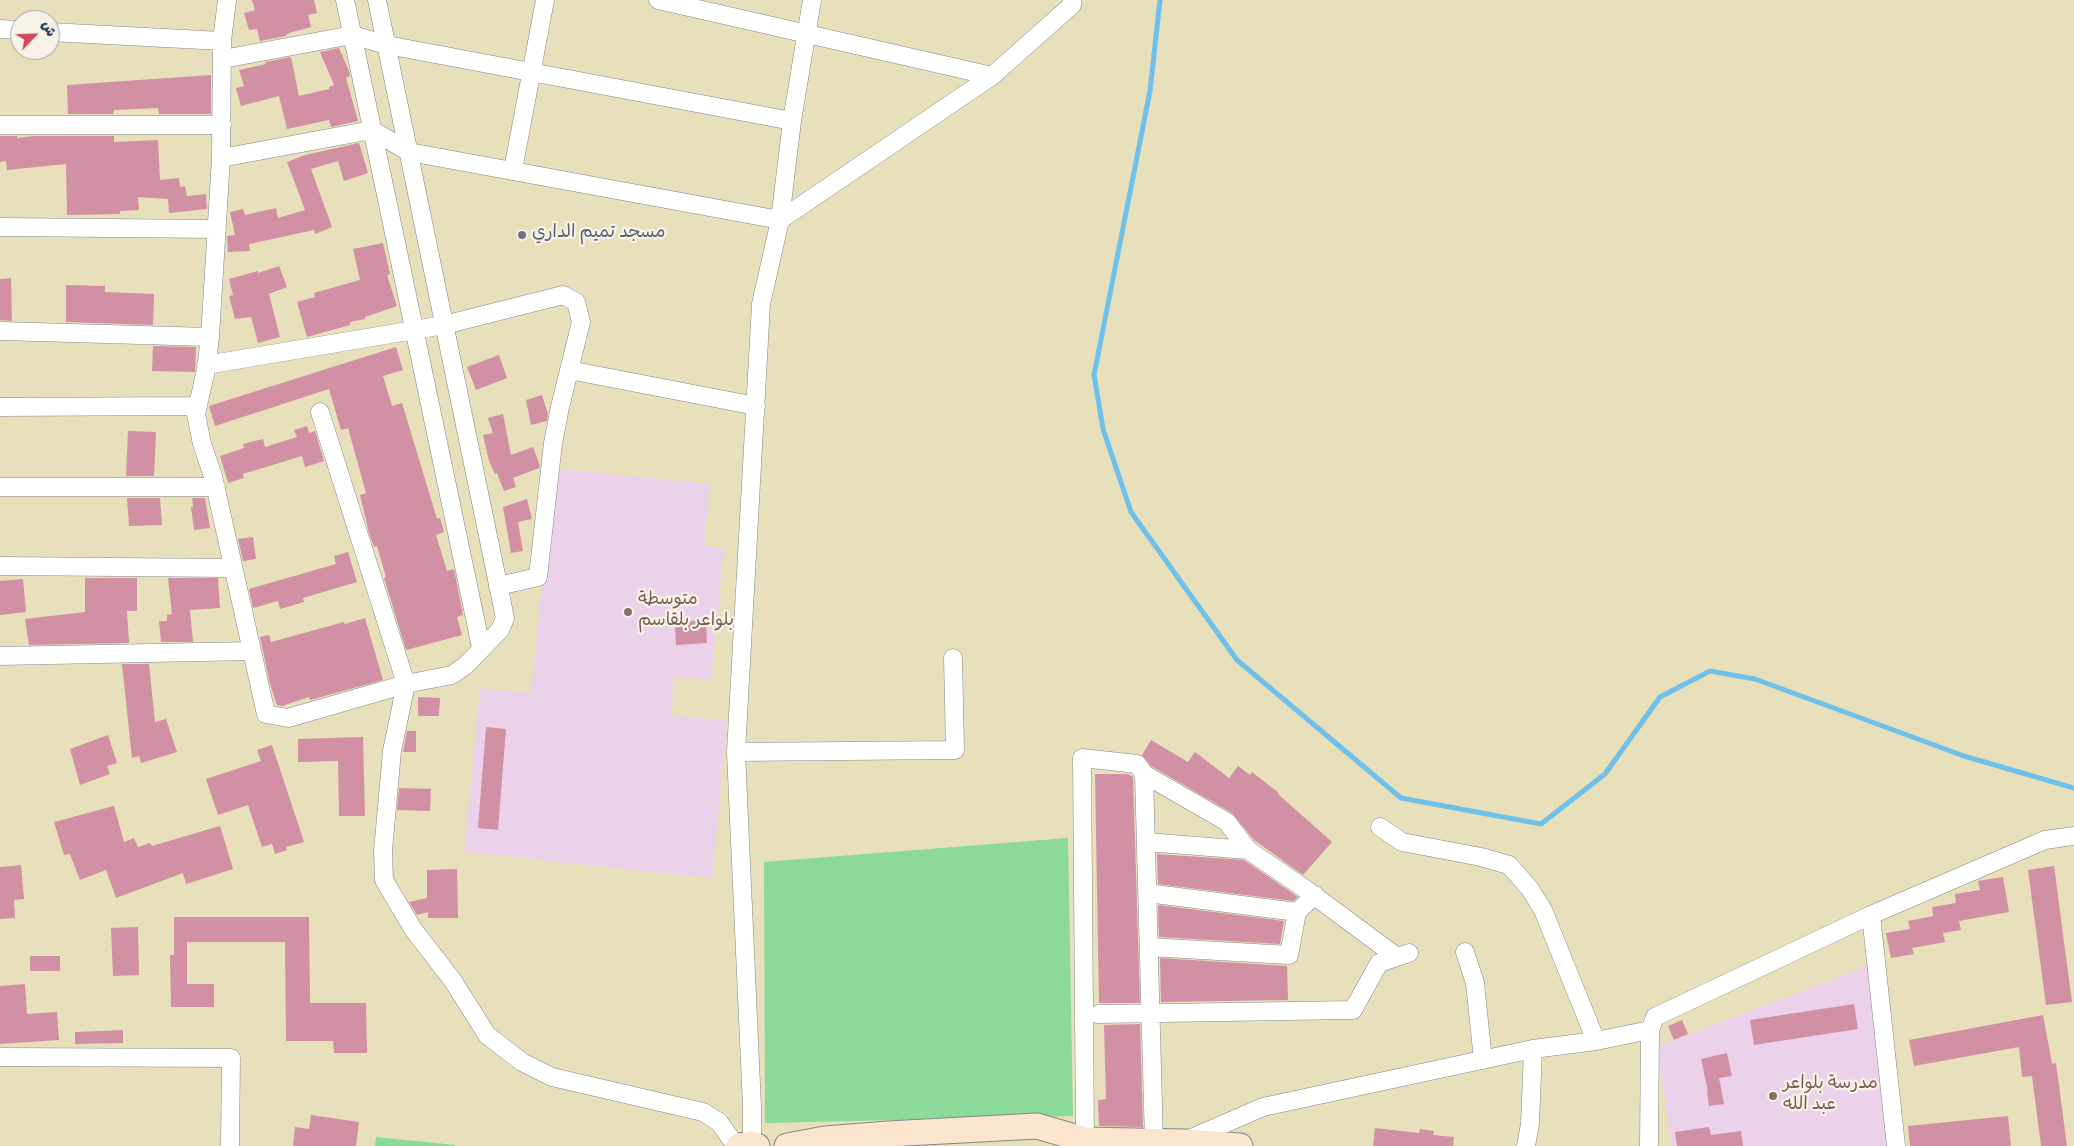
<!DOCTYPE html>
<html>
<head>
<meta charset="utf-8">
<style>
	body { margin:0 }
	#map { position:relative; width:2074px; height:1146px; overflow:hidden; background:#e7e0ba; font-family:Dekko,"Playpen Sans Arabic",sans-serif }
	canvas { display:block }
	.north { position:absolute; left:10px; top:10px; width:50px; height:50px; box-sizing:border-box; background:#f7f3e8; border:1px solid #9fa5b1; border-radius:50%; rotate:66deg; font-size:14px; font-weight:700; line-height:20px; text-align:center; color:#1b2f5e }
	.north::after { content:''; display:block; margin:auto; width:18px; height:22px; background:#d1495b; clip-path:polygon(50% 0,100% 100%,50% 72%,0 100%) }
</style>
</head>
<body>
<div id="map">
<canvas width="2074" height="1146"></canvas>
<div class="north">ش</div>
</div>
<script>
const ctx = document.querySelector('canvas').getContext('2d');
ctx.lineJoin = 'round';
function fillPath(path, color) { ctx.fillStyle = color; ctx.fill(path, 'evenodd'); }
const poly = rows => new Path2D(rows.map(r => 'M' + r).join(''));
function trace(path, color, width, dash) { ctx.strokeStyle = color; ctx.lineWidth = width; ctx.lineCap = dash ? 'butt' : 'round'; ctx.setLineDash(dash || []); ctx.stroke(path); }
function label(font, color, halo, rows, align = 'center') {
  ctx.font = font + ' Dekko,"Playpen Sans Arabic",sans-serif'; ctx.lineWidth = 4.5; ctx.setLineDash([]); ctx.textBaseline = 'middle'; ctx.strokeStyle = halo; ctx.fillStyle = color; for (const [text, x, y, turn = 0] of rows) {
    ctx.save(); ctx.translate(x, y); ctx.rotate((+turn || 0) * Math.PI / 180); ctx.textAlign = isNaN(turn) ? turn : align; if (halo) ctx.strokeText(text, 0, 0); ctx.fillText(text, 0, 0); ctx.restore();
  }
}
fillPath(poly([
	[554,468,710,484,704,546,724,548,711,680,675,676,671,715,727,721,712,878,464,852,480,688,531,693],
	[1867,966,1887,1146,1672,1146,1657,1047]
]), '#ecd1ea');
fillPath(poly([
	[1068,838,1073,1116,765,1123,764,862],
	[376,1137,455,1145,455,1146,375,1146]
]), '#8bda99');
trace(poly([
	[1160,0,1150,91,1094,375,1103,429,1131,512,1237,660,1401,798,1541,824,1605,774,1660,697,1710,671,1755,679,1964,756,2074,788]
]), '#6fc0eb', 5);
fillPath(poly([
	[252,0,314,0,317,13,308,15,311,27,289,33,286,35,286,36,260,41,257,29,249,30,244,13,255,10],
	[339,48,349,71,350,76,346,78,358,121,331,127,329,120,287,129,279,96,241,106,236,88,244,86,239,70,266,64,265,62,291,57,299,96,329,89,329,87,334,85,320,52],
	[211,75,211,114,159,114,158,108,114,110,113,114,68,114,67,85],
	[0,136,17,136,17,138,35,136,114,136,114,142,158,140,160,180,179,178,180,187,185,186,187,196,206,194,207,209,169,213,168,199,138,197,139,210,120,211,120,214,67,215,66,164,7,170,6,161,0,162],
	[359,143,368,173,344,181,338,161,311,169,332,227,315,234,314,230,249,244,250,251,228,252,227,236,235,235,230,212,243,209,245,215,276,208,278,218,305,210,287,162,305,155],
	[383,243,390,274,387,275,397,306,365,317,365,319,350,322,350,325,307,337,297,302,315,297,314,293,360,280,353,249],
	[279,266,287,287,269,294,280,337,258,343,251,317,235,319,229,296,233,295,229,279,258,271,258,273],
	[11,278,12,321,0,320,0,279],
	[66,285,105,286,105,292,154,294,153,325,66,322],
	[153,346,196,347,195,372,152,371],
	[396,347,403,370,383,376,392,406,402,403,437,519,440,518,444,532,436,535,447,571,454,569,463,615,457,617,462,635,406,650,384,578,386,577,377,546,374,547,369,533,360,495,366,493,348,428,341,430,329,389,215,426,209,406],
	[499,355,507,378,476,390,467,367],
	[542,395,548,414,547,421,531,425,526,400],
	[503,414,511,455,533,447,540,466,539,468,513,478,516,487,504,491,497,473,495,474,489,461,483,435,493,433,488,418],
	[307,426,309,433,315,431,324,461,305,467,302,456,243,474,244,478,228,483,220,456,244,448,243,444,263,439,265,447,297,437,294,430],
	[128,431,156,432,154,476,126,476],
	[127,498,160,498,162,525,129,526],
	[192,498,205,498,210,528,194,530,191,507,193,507],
	[527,499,532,519,518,522,523,551,511,553,503,507],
	[253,537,256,559,243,561,238,539],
	[348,552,357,582,303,598,304,602,280,609,278,601,253,608,249,589,336,564,334,556],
	[85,578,137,578,137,611,127,611,129,643,29,645,25,619,85,612],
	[168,578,218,578,220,608,190,610,193,642,161,642,159,621,167,621,167,615,172,614],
	[23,579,26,612,0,615,0,581],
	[365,618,383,680,310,700,309,697,282,706,277,705,270,684,260,637,269,635,271,642,344,622,345,624],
	[706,620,707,643,676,645,675,622],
	[122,664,149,664,155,722,166,719,177,752,141,763,139,756,132,758],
	[418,697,440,698,439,716,418,716],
	[486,727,506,729,498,830,478,828],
	[407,731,416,731,416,752,403,752],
	[108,735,117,763,107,766,110,774,80,785,70,749],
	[363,737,365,816,339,816,338,761,298,762,298,739],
	[1151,740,1188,762,1195,752,1229,778,1238,766,1250,775,1252,772,1279,793,1278,794,1332,842,1303,875,1254,840,1232,813,1151,766,1142,755],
	[272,745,304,842,286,847,287,850,275,854,272,844,262,847,248,805,218,815,206,779,261,761,257,750],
	[1095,774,1128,774,1133,777,1140,1003,1099,1003],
	[399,788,431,789,430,811,397,810],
	[114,806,124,842,134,838,138,847,150,843,152,846,220,826,233,869,186,884,183,873,116,898,106,870,80,880,70,854,64,855,54,822],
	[1157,854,1244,860,1298,897,1293,901,1158,884],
	[21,865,24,899,14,900,15,918,0,919,0,867],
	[2054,866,2072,1002,2046,1005,2028,870],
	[457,869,458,918,428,918,428,912,417,915,409,902,427,898,427,870],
	[2003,877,2009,912,1959,921,1961,930,1943,933,1945,942,1912,948,1914,954,1891,958,1886,933,1910,929,1908,921,1933,916,1932,907,1956,903,1955,894,1980,890,1978,881],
	[1158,905,1284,921,1280,944,1159,937],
	[174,917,309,917,310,1003,366,1003,367,1053,334,1053,333,1041,286,1041,285,942,187,942,187,984,214,984,214,1007,171,1007,170,955,174,955],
	[138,927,139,975,113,976,111,928],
	[30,956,60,956,60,971,30,971],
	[1160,958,1287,966,1288,1000,1161,1002],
	[25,984,27,1014,57,1012,59,1040,0,1044,0,986],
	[1854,1004,1858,1029,1754,1045,1750,1020],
	[2043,1015,2052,1064,2056,1063,2067,1146,2041,1146,2032,1076,2022,1077,2019,1047,1914,1066,1909,1040],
	[1682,1020,1688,1034,1674,1040,1668,1026],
	[1140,1024,1143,1127,1099,1126,1098,1100,1106,1099,1104,1025],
	[123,1030,123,1043,75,1044,75,1032],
	[1727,1053,1732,1076,1719,1078,1724,1104,1709,1106,1707,1091,1708,1091,1701,1059],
	[311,1115,359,1122,356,1146,293,1146,295,1127,309,1129],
	[2008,1116,2011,1146,1910,1146,1908,1126],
	[1709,1127,1711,1135,1741,1131,1743,1146,1677,1146,1675,1132],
	[1375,1128,1419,1133,1420,1129,1434,1131,1433,1135,1454,1137,1453,1146,1373,1146]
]), '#d190a4');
const minor = poly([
	[227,0,222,41,221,158,210,337,206,370,196,414,202,444,213,476,266,714,288,718,406,684,452,675,466,665,500,630,505,618,377,0],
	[345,0,481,647],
	[658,0,992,76],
	[0,29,20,30],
	[50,32,222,41],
	[223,59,352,35,387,45,792,121],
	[0,125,222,125],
	[221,158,372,130,409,152,780,220,992,76,1072,5,1072,0],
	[513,170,545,0],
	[0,227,217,229],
	[0,331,210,337],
	[206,365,444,325,563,295,576,302,581,322,560,407,553,443,538,577,498,586],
	[569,370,756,406],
	[0,407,198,406],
	[320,412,406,684,392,751,383,851,384,880,413,929,453,981,487,1035,522,1062,552,1077,703,1112,719,1122,736,1146],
	[0,487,216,487],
	[0,566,232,568],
	[0,656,252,651],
	[736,752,955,750,953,658],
	[1144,774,1154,1141],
	[1380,827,1402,842,1481,857,1509,865,1530,889,1543,910,1596,1041],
	[1146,842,1248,850],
	[1147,893,1297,912],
	[1871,915,1896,1146],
	[1149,947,1289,955,1297,912,1315,895],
	[1465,952,1475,983,1483,1060],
	[1098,1014,1353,1010,1379,963,1409,953],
	[1650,1030,1655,1017,1871,915,2045,840,2074,836],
	[1533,1049,1596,1041,1650,1030,1649,1146],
	[0,1057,231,1058,230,1146],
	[1187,1140,1263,1107,1533,1049,1530,1124,1526,1146],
	[1094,1143,1085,1140,1082,758,1137,764,1144,774,1227,822,1248,850,1308,891,1397,957],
	[752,1144,752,1107,736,752,761,304,780,220,792,121,812,0]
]);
const secondary = poly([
	[739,1146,752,1144,757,1146],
	[787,1146,825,1139,888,1134,1037,1126,1085,1140,1184,1142,1240,1146]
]);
trace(minor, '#81888c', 19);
trace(secondary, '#81888c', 27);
trace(minor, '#fff', 18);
trace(secondary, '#fbe5cf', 25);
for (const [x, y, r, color] of [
	[522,235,5,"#6b7280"],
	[628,612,5,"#8d6e63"],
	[1773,1096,5,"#8d6e63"]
]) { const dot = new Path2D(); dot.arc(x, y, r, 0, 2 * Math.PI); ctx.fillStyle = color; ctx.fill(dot); trace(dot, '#f7f3e8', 2); }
label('18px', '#5b616d', '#f7f3e8', [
	["مسجد تميم الداري",532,235]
], 'left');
label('18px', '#785e54', '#f7f3e8', [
	["متوسطة",638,602],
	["بلواعر بلقاسم",638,623],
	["مدرسة بلواعر",1783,1086],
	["عبد الله",1783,1107]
], 'left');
</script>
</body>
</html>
